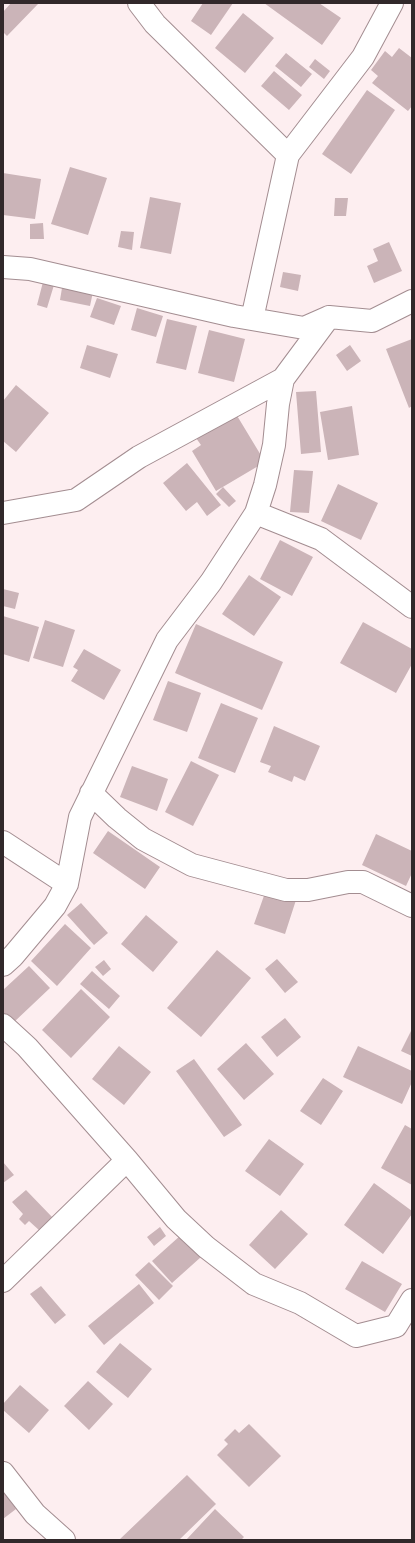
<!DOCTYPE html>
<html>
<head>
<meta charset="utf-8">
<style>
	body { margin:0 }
	#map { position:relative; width:415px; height:1543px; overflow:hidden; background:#fdeef0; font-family:Montserrat,sans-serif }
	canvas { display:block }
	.frame { position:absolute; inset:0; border:4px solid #31282a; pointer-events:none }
</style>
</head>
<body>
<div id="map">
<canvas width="415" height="1543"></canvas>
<div class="frame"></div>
</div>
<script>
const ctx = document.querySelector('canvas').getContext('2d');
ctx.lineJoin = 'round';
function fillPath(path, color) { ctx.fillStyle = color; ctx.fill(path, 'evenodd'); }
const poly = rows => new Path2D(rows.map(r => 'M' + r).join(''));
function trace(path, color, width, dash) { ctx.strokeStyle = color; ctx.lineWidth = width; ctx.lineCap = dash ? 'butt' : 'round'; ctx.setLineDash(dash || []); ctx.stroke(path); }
fillPath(poly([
	[11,3,39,3,7,36,3,32,3,12],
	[203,3,233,3,211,35,191,21],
	[264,3,319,3,341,18,322,45],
	[243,13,274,38,245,73,215,48],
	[399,48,412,58,412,106,408,111,372,83,378,76,371,70,385,51,392,57],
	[286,53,312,74,301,87,275,66],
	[315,59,330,71,324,79,309,67],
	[274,71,302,95,289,110,261,86],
	[367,90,395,110,351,174,322,154],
	[70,167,107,178,88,235,51,224],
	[3,173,41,179,35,219,3,215],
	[150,197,181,203,171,254,140,248],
	[335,198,348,198,346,216,334,216],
	[43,223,44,239,30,239,30,224],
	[121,231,134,232,132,250,118,247],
	[389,242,402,271,374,283,367,266,378,261,373,249],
	[283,272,301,275,298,291,280,287],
	[43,282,54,285,47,308,37,305],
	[63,282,94,287,90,306,60,300],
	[97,298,121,306,114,325,90,317],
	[137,308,163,316,156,337,131,330],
	[167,319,197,326,186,370,156,363],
	[209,330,245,339,234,382,198,373],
	[412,339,412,406,409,408,386,349],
	[87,345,118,354,110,378,80,368],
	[350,345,361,361,347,371,336,355],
	[16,385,49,413,16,452,3,441,3,401],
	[316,391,321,452,301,454,296,392],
	[352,406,359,455,328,460,320,412],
	[236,414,265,462,216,491,192,451,201,445,196,438],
	[187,463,221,505,207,516,197,502,186,511,163,483],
	[294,470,313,471,309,513,290,512],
	[338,484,378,503,361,540,321,521],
	[223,487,236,501,229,507,216,494],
	[280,540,313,557,292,596,260,579],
	[249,575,281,597,254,636,222,614],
	[3,589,19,593,15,609,3,606],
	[3,616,39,627,29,662,3,654],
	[45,620,75,630,63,667,33,658],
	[363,622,412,649,412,664,396,693,340,663],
	[196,624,283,662,262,710,175,673],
	[84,649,121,670,104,700,71,681,78,670,73,667],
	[168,681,201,693,187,732,153,720],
	[221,703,258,718,235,773,198,758],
	[274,726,320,746,305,781,294,776,292,782,268,772,271,766,260,762],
	[191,761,219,775,193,826,165,812],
	[132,766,168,779,157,811,120,797],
	[108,831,160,867,145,889,93,853],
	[376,834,412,851,412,873,406,886,362,865],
	[266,890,296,900,285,934,254,924],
	[81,903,108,933,94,945,67,915],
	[146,915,178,942,153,972,121,944],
	[65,924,91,948,57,986,31,961],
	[217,950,251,978,201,1037,167,1008],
	[277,959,298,982,285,993,265,969],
	[104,960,111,969,103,976,95,967],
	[29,966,50,988,13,1023,3,1013,3,990],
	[92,971,120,996,109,1009,80,984],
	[81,989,110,1017,71,1058,42,1030],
	[285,1018,301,1037,277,1057,261,1037],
	[412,1029,412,1056,401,1051],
	[246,1043,274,1074,244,1100,217,1069],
	[119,1046,151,1072,124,1105,92,1079],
	[358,1046,412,1071,412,1082,402,1104,343,1077],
	[194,1059,242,1125,224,1137,176,1071],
	[323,1078,343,1091,321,1125,300,1111],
	[405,1125,412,1129,412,1185,381,1168],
	[269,1139,304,1164,280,1196,245,1171],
	[3,1162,14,1175,3,1183],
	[374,1183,412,1211,412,1214,383,1254,344,1225],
	[26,1190,53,1218,40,1231,29,1221,25,1225,19,1219,23,1214,12,1202],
	[281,1210,308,1234,275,1269,249,1245],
	[160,1227,166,1236,154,1246,147,1237],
	[181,1235,201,1257,172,1283,152,1261],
	[362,1261,402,1284,385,1312,345,1289],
	[149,1262,173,1286,159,1300,135,1275],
	[139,1284,154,1303,104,1345,88,1326],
	[41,1286,66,1315,55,1324,30,1294],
	[120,1343,152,1369,128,1398,96,1372],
	[88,1381,113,1404,89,1430,64,1406],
	[20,1385,49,1410,29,1433,3,1410,3,1404],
	[249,1424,281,1456,249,1487,217,1455,228,1444,224,1440,235,1429,239,1433],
	[187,1475,216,1504,179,1540,119,1540],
	[3,1491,16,1509,3,1519],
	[215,1509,244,1537,241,1540,186,1540]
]), '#cbb4b8');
const minor = poly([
	[139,3,155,24,288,155],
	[3,267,30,269,234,316,304,328,329,317,372,321,412,301],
	[252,319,288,155,363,57,392,3],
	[3,513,76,500,139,457,283,379],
	[256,513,321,539,412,607],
	[91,793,117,818,143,839,192,865,286,890,308,890,348,882,363,882,412,906],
	[3,842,67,884],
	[3,965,13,956,55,906,67,884,80,817,167,640,211,582,256,513,265,485,274,445,278,404,283,379,329,317],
	[3,1025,27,1047,127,1160,176,1219,206,1247,254,1284,300,1303,356,1336,396,1326,412,1300],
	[3,1281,127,1160],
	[3,1473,35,1514,64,1540]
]);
trace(minor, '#a38d91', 24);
trace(minor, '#fff', 22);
</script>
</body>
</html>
